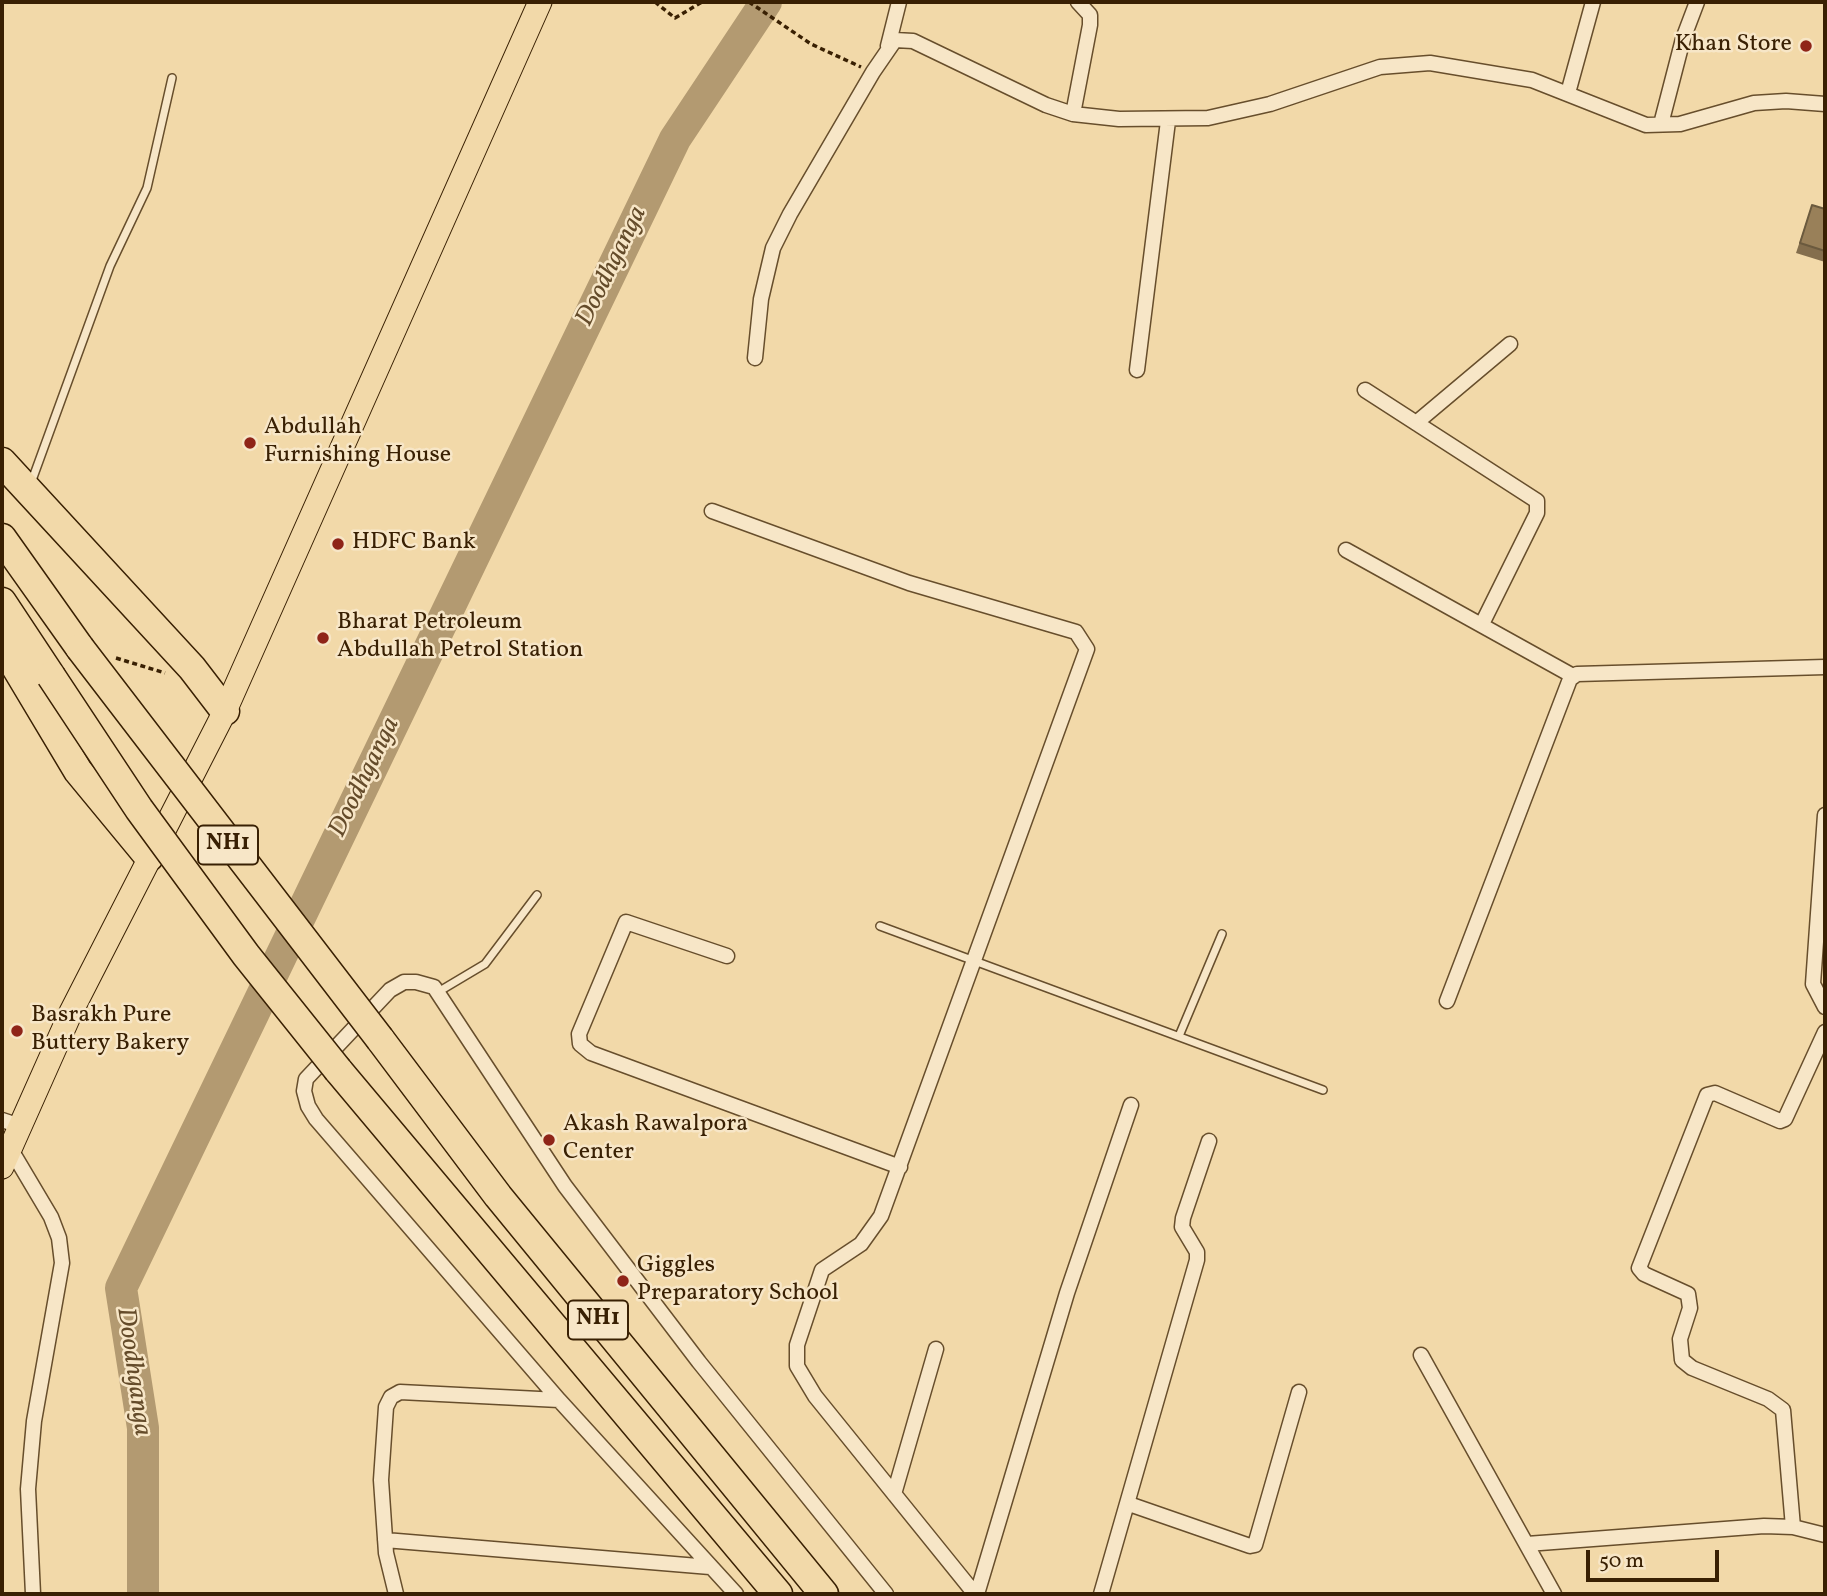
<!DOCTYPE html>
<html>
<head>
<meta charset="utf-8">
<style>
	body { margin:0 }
	#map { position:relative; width:1827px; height:1596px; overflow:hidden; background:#f2d9a9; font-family:Vollkorn,serif }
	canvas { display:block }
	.frame { position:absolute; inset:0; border:4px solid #392003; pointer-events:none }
	.scale { position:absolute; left:1586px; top:1550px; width:133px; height:32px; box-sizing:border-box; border:4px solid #392003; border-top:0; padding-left:9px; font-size:21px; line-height:24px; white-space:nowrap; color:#392003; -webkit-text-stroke:5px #f7e6c7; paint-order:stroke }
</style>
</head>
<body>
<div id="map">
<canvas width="1827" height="1596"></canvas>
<div class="frame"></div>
<div class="scale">50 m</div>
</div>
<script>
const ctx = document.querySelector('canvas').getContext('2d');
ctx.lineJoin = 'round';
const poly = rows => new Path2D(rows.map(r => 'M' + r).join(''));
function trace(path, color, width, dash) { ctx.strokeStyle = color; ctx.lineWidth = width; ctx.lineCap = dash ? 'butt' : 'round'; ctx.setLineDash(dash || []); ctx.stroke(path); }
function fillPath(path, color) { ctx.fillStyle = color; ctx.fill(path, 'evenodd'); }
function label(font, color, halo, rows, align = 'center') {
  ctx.font = font + ' Vollkorn,serif'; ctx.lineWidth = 5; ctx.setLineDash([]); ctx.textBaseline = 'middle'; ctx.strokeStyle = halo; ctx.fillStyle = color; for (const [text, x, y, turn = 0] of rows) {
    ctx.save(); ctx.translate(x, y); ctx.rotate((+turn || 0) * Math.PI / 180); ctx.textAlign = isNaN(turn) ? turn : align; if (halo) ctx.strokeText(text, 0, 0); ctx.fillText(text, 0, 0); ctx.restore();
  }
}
trace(poly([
	[143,1594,143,1428,121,1288,675,139,766,2]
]), '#b39a71', 32);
const lane = poly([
	[31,483,110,266,147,188,172,78],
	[880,926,1323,1090],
	[438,992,485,964,537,895],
	[1179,1036,1222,934]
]);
const street = poly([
	[888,46,899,2],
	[1568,93,1593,2],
	[1073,114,1090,25,1090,15,1078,2],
	[1661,124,1683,39,1697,2],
	[755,358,761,299,773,248,790,214,873,72,895,40,913,41,1046,105,1073,114,1119,119,1208,118,1270,104,1380,67,1430,63,1532,80,1646,125,1680,124,1754,103,1786,101,1825,104],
	[1137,370,1168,121],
	[1365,390,1537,501,1537,513,1482,624],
	[1416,423,1510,344],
	[712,511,909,583,1076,632,1087,649,881,1216,861,1244,822,1270,797,1345,797,1366,815,1396,975,1594],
	[1346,550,1573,676],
	[1825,815,1813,984,1825,1007],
	[727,956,626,922,579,1034,580,1044,591,1053,900,1167],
	[1447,1001,1570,679,1577,674,1825,667],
	[2,1120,20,1126],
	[10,1148,51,1217,59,1238,62,1263,34,1421,28,1489,33,1594],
	[1421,1355,1554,1594],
	[894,1494,936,1349],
	[1129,1504,1250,1546,1255,1545,1299,1392],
	[1793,1527,1783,1410,1768,1399,1692,1368,1682,1360,1680,1339,1690,1308,1688,1294,1644,1274,1639,1268,1707,1095,1715,1093,1780,1121,1785,1119,1825,1032],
	[385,1540,710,1567],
	[1527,1544,1764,1526,1793,1527,1825,1535],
	[396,1594,386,1553,381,1480,386,1407,391,1397,400,1392,559,1400],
	[736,1594,559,1400,316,1119,308,1106,304,1091,306,1079,390,990,404,982,416,982,434,987,565,1186,699,1362,886,1594],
	[977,1594,1067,1293,1131,1105],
	[1101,1594,1197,1260,1197,1252,1182,1227,1183,1218,1209,1141]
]);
const primary = poly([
	[2,1167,71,1012,225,711,540,2]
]);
const highway = poly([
	[2,462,192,668,225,711],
	[2,538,80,648],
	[2,602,51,676],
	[2,644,78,771,149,857],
	[380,1039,498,1196,824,1594],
	[338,1070,778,1594]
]);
trace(lane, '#674e2c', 10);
trace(street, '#674e2c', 17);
trace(primary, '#392003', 25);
trace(highway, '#392003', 31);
trace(poly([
	[655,2,675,18,702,2],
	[749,2,811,44,861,67],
	[116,658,165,673]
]), '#392003', 3.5, [5, 3.5]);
trace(lane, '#f7e6c7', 7);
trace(street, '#f7e6c7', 14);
trace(primary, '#f2d9a9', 23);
trace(highway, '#f2d9a9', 28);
const highwayBridge = poly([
	[80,648,380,1039],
	[51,676,139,809,246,955,338,1070]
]);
trace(highwayBridge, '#392003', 31, []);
trace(highwayBridge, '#f2d9a9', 28);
fillPath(poly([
	[1812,205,1825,209,1825,262,1796,253]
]), '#846e4d');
const building = poly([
	[1812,205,1825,209,1825,251,1800,243,1812,205]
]);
fillPath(building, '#998059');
trace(building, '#6b5a3e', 2);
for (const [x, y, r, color] of [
	[1806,46,7,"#8f2418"],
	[250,443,7,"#8f2418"],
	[338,544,7,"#8f2418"],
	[323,638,7,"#8f2418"],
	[17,1031,7,"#8f2418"],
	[549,1140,7,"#8f2418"],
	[623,1281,7,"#8f2418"]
]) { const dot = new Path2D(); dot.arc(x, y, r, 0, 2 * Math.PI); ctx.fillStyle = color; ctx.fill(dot); trace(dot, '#f7e6c7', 2.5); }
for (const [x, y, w] of [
	[228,845,60],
	[598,1320,60]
]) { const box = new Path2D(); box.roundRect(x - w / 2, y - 19.5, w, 39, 5); ctx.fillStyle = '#f7e6c7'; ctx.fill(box); trace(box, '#392003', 2); }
label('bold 23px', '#392003', null, [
	["NH1",228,845],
	["NH1",598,1320]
]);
label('24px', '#392003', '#f7e6c7', [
	["Khan Store",1792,46,"right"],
	["Abdullah",264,429],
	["Furnishing House",264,457],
	["HDFC Bank",352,544],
	["Bharat Petroleum",337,624],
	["Abdullah Petrol Station",337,652],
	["Basrakh Pure",31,1017],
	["Buttery Bakery",31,1045],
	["Akash Rawalpora",563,1126],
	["Center",563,1154],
	["Giggles",637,1267],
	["Preparatory School",637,1295]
], 'left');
label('italic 26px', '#644b2a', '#f7e6c7', [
	["Doodhganga",613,267,-64],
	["Doodhganga",366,778,-64],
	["Doodhganga",132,1372,82]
]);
</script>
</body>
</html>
